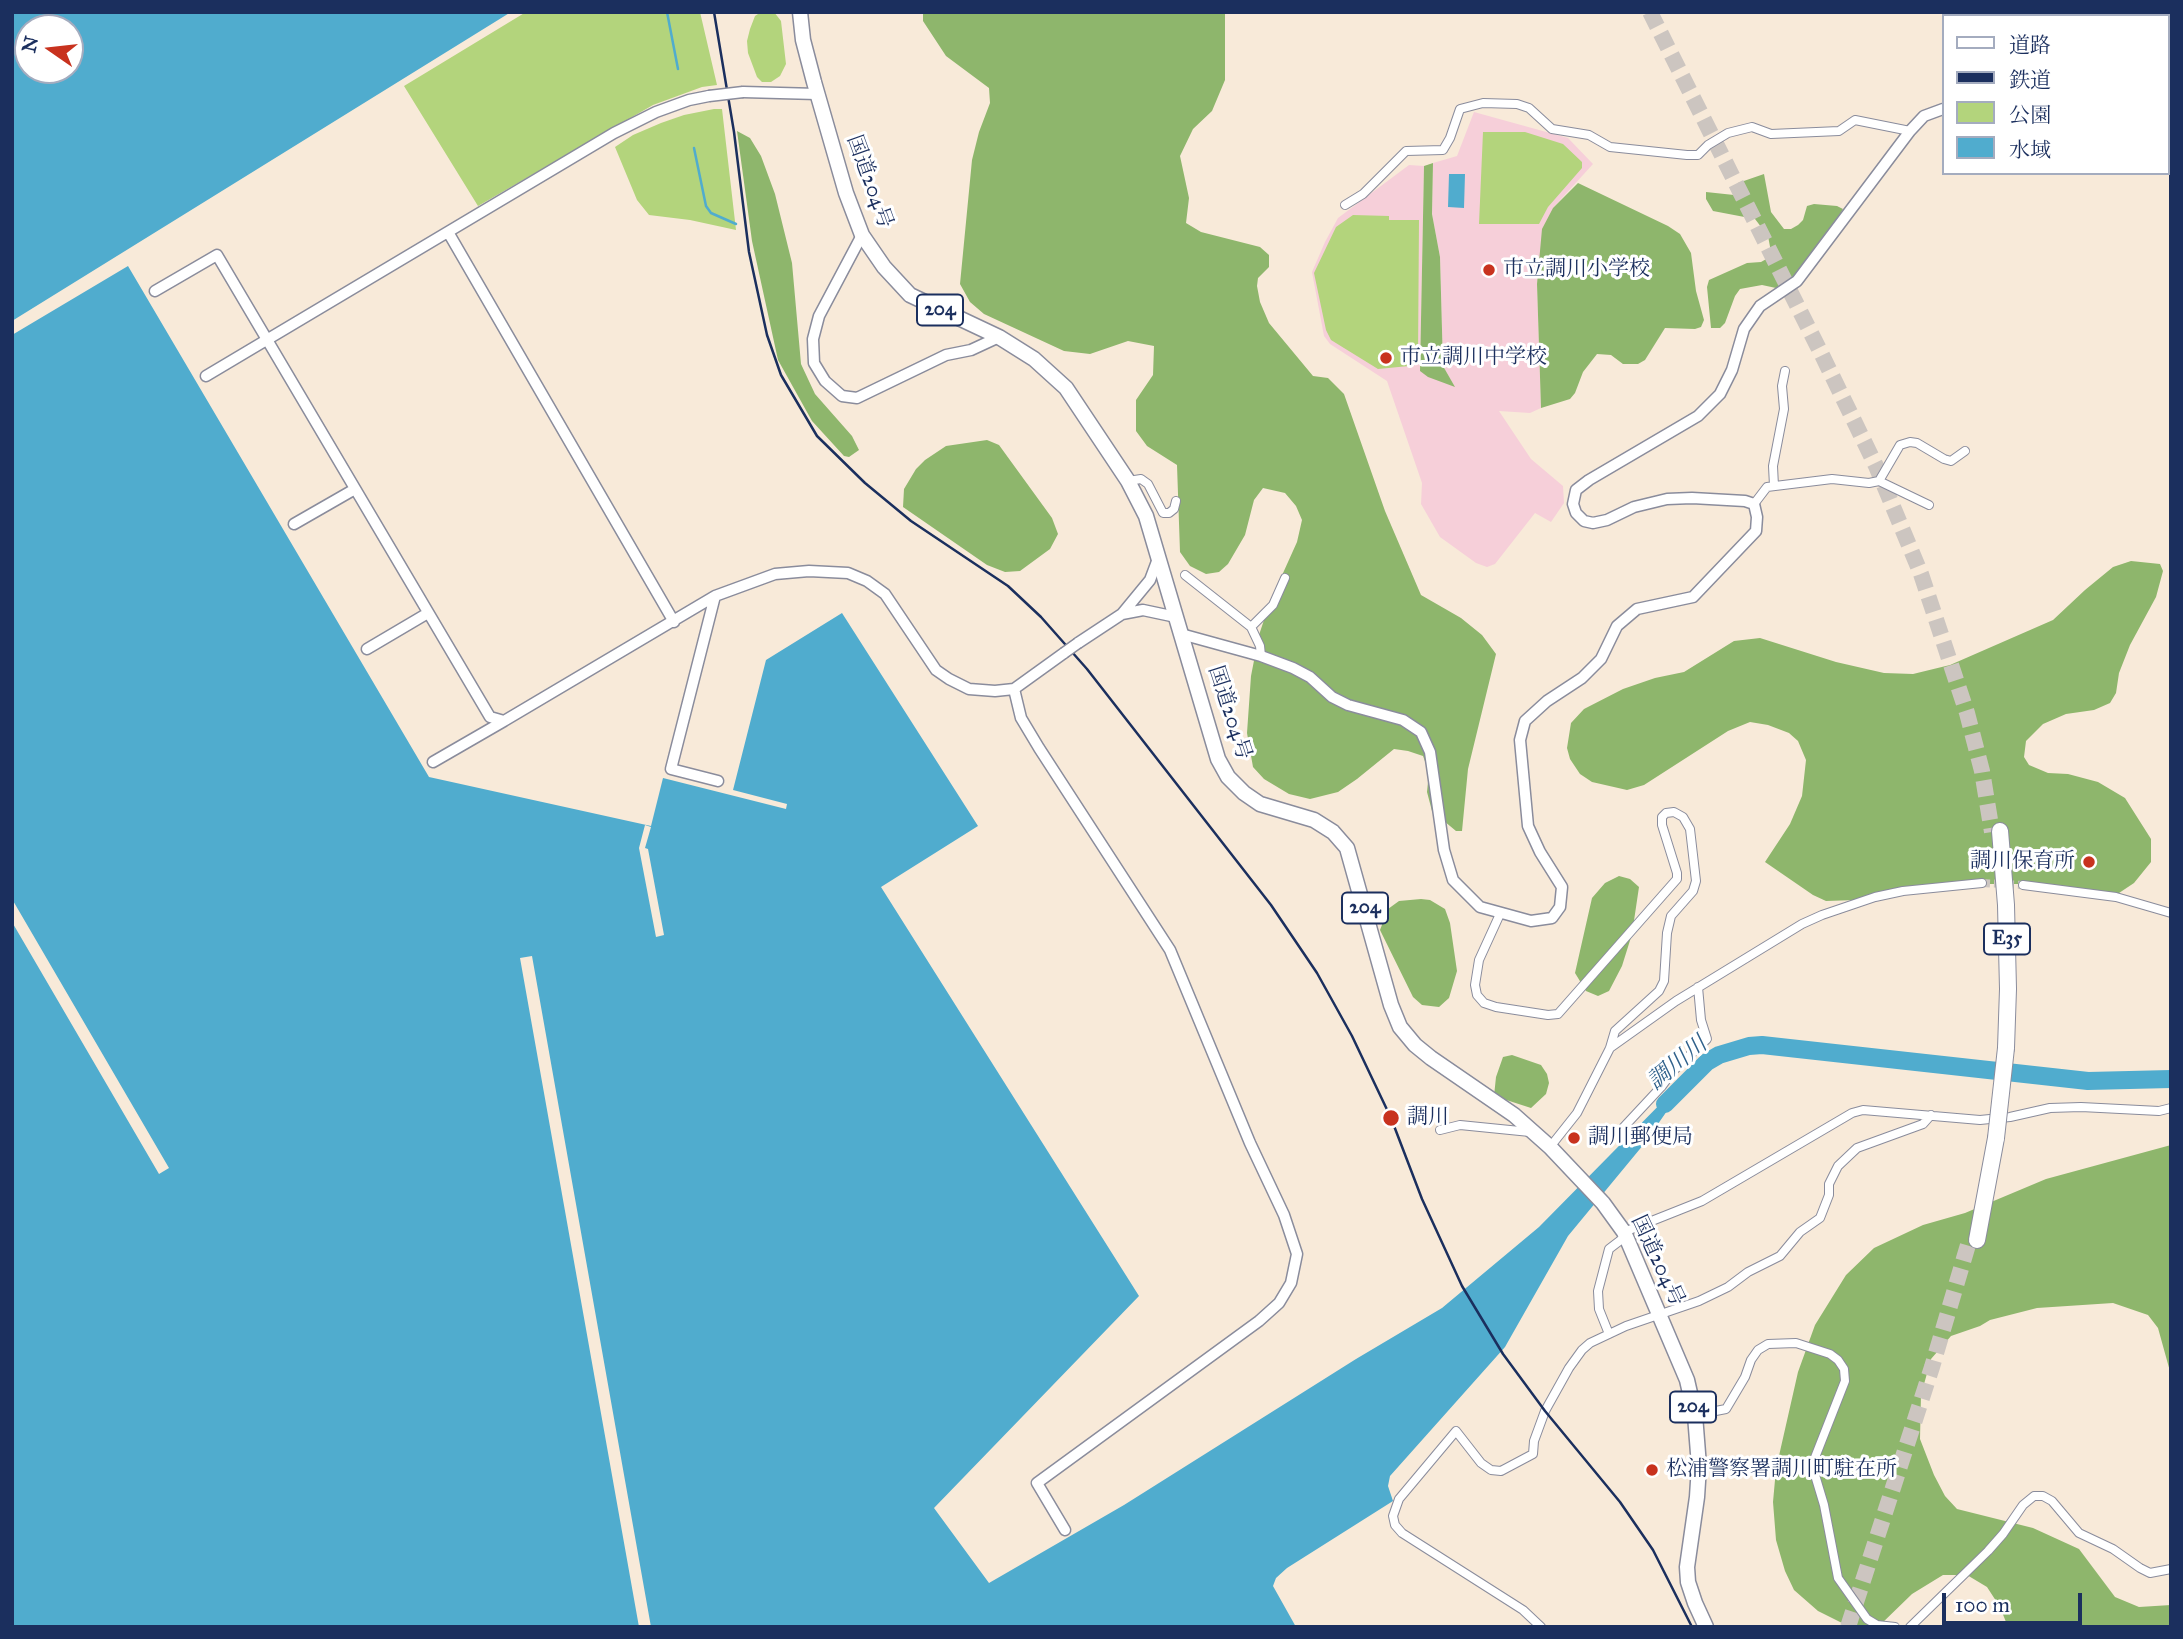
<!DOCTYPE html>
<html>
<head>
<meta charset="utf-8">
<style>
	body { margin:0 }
	#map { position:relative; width:2183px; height:1639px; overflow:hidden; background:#f8ead9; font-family:"IM FELL Great Primer","Noto Serif JP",serif }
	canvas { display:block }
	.frame { position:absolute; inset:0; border:14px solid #1b2f5e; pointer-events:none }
	.legend { position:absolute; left:1942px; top:14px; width:228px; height:161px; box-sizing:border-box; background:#fff; border:2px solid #a4acbf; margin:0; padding:9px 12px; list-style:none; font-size:21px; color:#1b2f5e }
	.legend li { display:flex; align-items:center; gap:14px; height:35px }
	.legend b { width:35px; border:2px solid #a4acbf }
	.north { position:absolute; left:14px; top:14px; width:70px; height:70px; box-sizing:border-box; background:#fff; border:2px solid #a4acbf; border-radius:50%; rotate:284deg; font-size:19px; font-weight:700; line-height:28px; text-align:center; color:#1b2f5e }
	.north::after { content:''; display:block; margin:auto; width:24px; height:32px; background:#c8321e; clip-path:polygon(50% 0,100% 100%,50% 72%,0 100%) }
	.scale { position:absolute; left:1942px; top:1593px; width:140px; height:32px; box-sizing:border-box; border:4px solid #1b2f5e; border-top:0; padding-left:9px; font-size:21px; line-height:24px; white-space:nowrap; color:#1b2f5e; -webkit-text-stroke:5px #fff; paint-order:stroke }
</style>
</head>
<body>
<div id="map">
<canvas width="2183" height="1639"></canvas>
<div class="frame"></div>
<ul class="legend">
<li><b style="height:9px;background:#fff"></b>道路</li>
<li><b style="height:9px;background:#1b2f5e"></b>鉄道</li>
<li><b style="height:19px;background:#b3d47c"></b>公園</li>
<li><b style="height:19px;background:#50acce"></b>水域</li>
</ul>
<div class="north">N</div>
<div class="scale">100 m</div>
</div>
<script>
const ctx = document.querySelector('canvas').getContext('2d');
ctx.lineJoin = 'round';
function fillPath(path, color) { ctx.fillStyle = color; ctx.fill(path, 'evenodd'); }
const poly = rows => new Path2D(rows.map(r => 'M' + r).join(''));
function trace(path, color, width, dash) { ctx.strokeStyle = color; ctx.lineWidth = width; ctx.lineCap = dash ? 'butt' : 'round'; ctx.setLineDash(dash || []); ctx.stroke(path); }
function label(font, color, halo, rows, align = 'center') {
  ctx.font = font + ' "IM FELL Great Primer","Noto Serif JP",serif'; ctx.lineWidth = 6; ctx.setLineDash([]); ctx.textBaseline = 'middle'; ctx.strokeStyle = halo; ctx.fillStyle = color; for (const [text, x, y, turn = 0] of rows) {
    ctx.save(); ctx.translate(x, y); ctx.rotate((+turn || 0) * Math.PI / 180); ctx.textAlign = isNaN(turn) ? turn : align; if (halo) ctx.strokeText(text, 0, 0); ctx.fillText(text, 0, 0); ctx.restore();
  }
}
fillPath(poly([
	[1474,112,1568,138,1593,164,1553,208,1537,284,1541,408,1530,413,1499,411,1531,459,1563,486,1564,503,1551,522,1535,513,1495,564,1487,567,1476,563,1440,537,1421,504,1422,483,1387,381,1330,344,1324,336,1312,272,1325,242,1338,218,1409,165,1424,166,1420,371,1454,386,1443,366,1440,257,1432,214,1433,163,1457,156]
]), '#f6cfd9');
fillPath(poly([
	[526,12,700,12,717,85,702,87,653,105,478,206,404,86],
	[761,12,774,12,781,21,786,64,780,76,771,82,762,82,757,77,748,53,747,41,750,29,755,16],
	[714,109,722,109,736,230,690,220,649,215,637,200,615,147,633,135,661,123,684,115],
	[1483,132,1525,132,1563,144,1582,162,1582,168,1548,207,1539,224,1479,224],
	[1353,215,1389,216,1389,220,1419,220,1418,357,1409,366,1378,369,1331,340,1326,330,1314,273,1336,227]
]), '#b3d47c');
fillPath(poly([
	[923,12,1225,12,1225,80,1212,111,1193,129,1180,156,1189,198,1186,223,1201,232,1260,247,1269,255,1269,267,1258,278,1257,286,1260,302,1269,323,1313,376,1328,378,1344,394,1385,511,1421,595,1461,618,1482,635,1496,654,1468,769,1462,831,1456,831,1432,811,1427,792,1429,772,1423,756,1408,751,1394,749,1357,779,1338,792,1310,799,1289,794,1264,779,1253,767,1247,733,1251,676,1259,635,1270,602,1297,542,1302,520,1296,506,1285,493,1263,488,1254,500,1245,535,1228,564,1219,572,1206,574,1190,566,1180,552,1177,465,1147,446,1136,431,1136,400,1153,375,1154,346,1128,341,1090,354,1064,351,984,314,970,302,960,284,972,160,979,132,990,103,989,88,946,56,923,21],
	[737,131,750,138,761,156,775,194,792,263,801,364,815,394,852,436,859,450,849,457,844,456,812,421,778,360,752,241],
	[1433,163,1432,214,1440,257,1443,366,1455,387,1428,377,1420,371,1424,166],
	[1764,174,1771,212,1784,229,1791,229,1798,225,1803,220,1807,206,1814,204,1837,206,1843,209,1813,264,1776,288,1762,285,1740,289,1735,296,1725,323,1720,328,1711,328,1707,287,1709,280,1747,263,1761,262,1768,258,1771,252,1768,236,1755,219,1713,211,1706,199,1706,192,1734,195,1738,183],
	[1578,183,1668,226,1680,234,1691,253,1696,291,1704,320,1701,327,1695,329,1665,328,1645,360,1638,364,1623,364,1611,355,1597,354,1583,372,1575,393,1570,399,1541,408,1537,284,1542,229,1553,208],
	[987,440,999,445,1052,518,1058,534,1050,549,1020,571,1005,572,987,565,903,507,904,489,916,469,925,460,946,446],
	[2131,561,2160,564,2163,571,2156,597,2130,645,2119,673,2116,693,2110,703,2094,710,2066,714,2043,724,2026,741,2024,757,2029,765,2048,773,2068,774,2098,782,2125,798,2151,839,2151,862,2134,883,2119,893,2086,896,2046,884,1969,884,1925,889,1886,899,1826,901,1813,895,1765,862,1790,824,1802,796,1806,760,1798,741,1789,733,1768,725,1750,722,1728,731,1644,785,1627,790,1592,782,1580,774,1570,759,1567,748,1571,723,1584,709,1623,689,1655,678,1684,672,1734,641,1760,638,1836,662,1884,673,1913,674,1950,665,2053,620,2085,590,2113,567],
	[1619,876,1630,879,1639,887,1632,934,1622,966,1609,991,1598,996,1586,991,1575,973,1592,898,1605,883],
	[1421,899,1430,900,1445,909,1450,923,1457,971,1449,998,1439,1007,1422,1005,1413,997,1380,930,1388,909,1399,901],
	[1512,1055,1541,1065,1547,1074,1549,1083,1546,1094,1531,1108,1494,1096,1496,1077,1503,1057],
	[2171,1145,2171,1375,2158,1328,2148,1315,2113,1303,2037,1308,1990,1320,1980,1326,1951,1336,1931,1359,1921,1395,1920,1439,1934,1475,1945,1496,1957,1509,2033,1528,2079,1549,2115,1597,2139,1607,2171,1605,2171,1627,2008,1627,2000,1607,1987,1587,1967,1575,1943,1575,1912,1594,1878,1627,1850,1627,1818,1611,1794,1590,1785,1571,1776,1540,1773,1502,1776,1469,1798,1372,1815,1325,1846,1275,1874,1248,1923,1225,1965,1213,2046,1179]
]), '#8eb66c');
fillPath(poly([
	[12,12,511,12,12,321],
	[28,28,70,28,70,70,28,70],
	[1449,174,1465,174,1464,208,1448,207],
	[128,266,429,777,651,826,663,778,786,809,787,804,733,790,766,660,842,613,978,826,881,887,1139,1296,934,1508,989,1583,1124,1505,1356,1359,1442,1308,1539,1227,1679,1085,1683,1088,1644,1144,1568,1236,1505,1347,1390,1476,1388,1486,1393,1501,1287,1568,1276,1578,1273,1586,1296,1627,12,1627,12,335]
]), '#50acce');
fillPath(poly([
	[645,825,651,827,645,848,648,849,664,935,656,937,639,848],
	[12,899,169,1168,159,1174,12,922],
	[532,956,651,1627,639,1627,520,958]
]), '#f8ead9');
trace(poly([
	[667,12,678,69],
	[694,148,706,206,711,213,736,224]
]), '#50acce', 2.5);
trace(poly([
	[1665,1104,1707,1062,1719,1055,1749,1046,1762,1045,2088,1081,2171,1079]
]), '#50acce', 18);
trace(poly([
	[1982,883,2023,885]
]), '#ccc5c0', 8, [8, 4]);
trace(poly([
	[1650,12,1823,357,1876,466,1921,574,1967,713,1982,771,1992,832],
	[1848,1627,1932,1367,1970,1238]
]), '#ccc5c0', 16, [16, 8]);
const minor = poly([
	[1345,205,1363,194,1406,151,1443,150,1450,138,1460,109,1483,103,1517,104,1529,108,1552,129,1589,135,1610,147,1687,155,1698,155,1708,145,1728,133,1752,127,1771,134,1839,131,1855,120,1910,131],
	[1128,481,1141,479,1148,484,1163,513,1169,513,1174,509,1176,501],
	[1879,481,1929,505],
	[1774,486,1773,466,1784,409,1782,386,1785,371],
	[1754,504,1767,487,1832,479,1869,483,1879,481,1900,445,1910,442,1917,443,1944,459,1951,461,1965,451],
	[1185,575,1251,627,1260,646,1261,656],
	[1251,627,1273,605,1285,578],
	[2023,885,2116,897,2171,913],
	[1500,914,1479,960,1475,985,1477,995,1484,1003,1496,1007,1548,1015,1558,1014,1677,879,1677,873,1662,825,1662,817,1666,813,1674,812,1683,817,1690,829,1696,881,1693,891,1671,916,1667,933,1664,981,1659,991,1615,1031,1610,1048,1577,1113,1550,1147],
	[1610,1048,1676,1001,1802,924,1822,915,1875,897,1903,891,1982,883],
	[1440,1130,1460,1125,1530,1132],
	[1621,1130,1662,1086,1673,1071,1707,1039,1701,1020,1698,987],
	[1624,1232,1702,1201,1852,1113,1863,1110,1980,1120,2010,1117,2050,1108,2081,1107,2159,1111,2171,1108],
	[1609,1334,1599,1309,1598,1291,1609,1249,1626,1236],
	[1695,1415,1726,1409,1745,1377,1751,1360,1758,1350,1768,1344,1796,1343,1830,1354,1838,1360,1844,1369,1845,1381,1814,1460,1815,1475,1824,1505,1838,1578,1867,1619,1877,1625,1895,1627],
	[1541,1627,1523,1610,1402,1533,1395,1525,1393,1516,1399,1499,1456,1431,1481,1463,1491,1470,1501,1471,1533,1454,1534,1441,1545,1411,1569,1368,1582,1350,1590,1343,1626,1326,1699,1301,1728,1287,1748,1272,1780,1256,1800,1232,1820,1218,1829,1195,1829,1184,1838,1166,1857,1148,1923,1124,1931,1115],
	[1910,1627,1988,1551,2003,1534,2023,1505,2034,1496,2043,1496,2052,1501,2079,1533,2113,1549,2140,1568,2150,1573,2171,1569]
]);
const tertiary = poly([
	[2167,27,2171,25],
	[743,92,817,94],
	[448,232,674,622],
	[862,235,819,316,813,339,814,363,825,381,842,396,857,398,946,355,971,350,999,337],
	[155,291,217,255,490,717,504,721,715,596,775,574,809,571,848,573,867,581,885,594,936,670,949,679,969,689,995,691,1014,689,1064,653],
	[206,376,614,133,656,112,689,100,709,96],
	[294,524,355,489],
	[715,596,671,769,718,781],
	[1122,614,1150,580,1159,556],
	[1181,634,1261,656,1293,668,1310,677,1332,697,1348,705,1403,720,1421,732,1430,752,1444,850,1453,880,1480,907,1531,921,1552,918,1560,907,1562,887,1540,852,1528,826,1520,740,1525,721,1547,701,1582,678,1601,659,1617,626,1637,609,1693,597,1756,531,1757,517,1754,504,1745,501,1692,498,1667,499,1634,507,1607,520,1593,523,1584,521,1576,513,1573,504,1576,490,1589,480,1698,416,1720,394,1732,370,1744,329,1760,306,1797,281,1910,131,1924,116,1943,109],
	[1078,643,1122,614,1143,610,1176,617],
	[367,649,428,613],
	[1014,689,1021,718,1039,748,1170,950,1250,1143,1284,1215,1297,1254,1291,1283,1279,1303,1259,1321,1037,1483,1065,1530],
	[433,762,504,721]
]);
const trunk = poly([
	[800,12,803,40,814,82,846,193,862,235,884,267,910,295,999,337,1034,359,1066,388,1128,481,1146,516,1218,759,1228,777,1244,793,1260,804,1314,820,1333,832,1347,848,1391,1005,1400,1027,1415,1045,1431,1058,1514,1115,1550,1147,1603,1203,1624,1232,1687,1380,1695,1415,1699,1466,1697,1497,1687,1567,1688,1582,1695,1603,1706,1627]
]);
const motorway = poly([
	[2000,831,2006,905,2008,989,2006,1048],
	[1977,1240,1996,1138]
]);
trace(minor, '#8a8c9c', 10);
trace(tertiary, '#8a8c9c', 13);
trace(trunk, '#8a8c9c', 17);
trace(motorway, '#8a8c9c', 18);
trace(minor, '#fff', 8);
trace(tertiary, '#fff', 10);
trace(trunk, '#fff', 14);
trace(motorway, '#fff', 16);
trace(poly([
	[714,12,734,132,749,252,767,335,781,375,817,436,865,483,911,521,1008,586,1041,617,1087,669,1271,905,1317,973,1352,1036,1391,1118,1422,1199,1462,1286,1503,1354,1545,1411,1620,1502,1653,1550,1692,1627]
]), '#1b2f5e', 2.5);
const tertiaryBridge = poly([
	[709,96,743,92],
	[1064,653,1078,643]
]);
const motorwayBridge = poly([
	[1996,1138,2006,1048]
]);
trace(tertiaryBridge, '#8a8c9c', 13, []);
trace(motorwayBridge, '#8a8c9c', 18, []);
trace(tertiaryBridge, '#fff', 10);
trace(motorwayBridge, '#fff', 16);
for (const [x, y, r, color] of [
	[1489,270,7,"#c8321e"],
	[1386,358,7,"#c8321e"],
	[2089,862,7,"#c8321e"],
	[1391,1118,9,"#c8321e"],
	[1574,1138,7,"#c8321e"],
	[1652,1470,7,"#c8321e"]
]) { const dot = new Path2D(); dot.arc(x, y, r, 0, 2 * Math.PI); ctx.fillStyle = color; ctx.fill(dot); trace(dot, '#fff', 2.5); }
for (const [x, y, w] of [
	[940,310,46],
	[1365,908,46],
	[2007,939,46],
	[1693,1407,46]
]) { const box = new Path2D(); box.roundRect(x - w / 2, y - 15.5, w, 31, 5); ctx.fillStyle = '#fff'; ctx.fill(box); trace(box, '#1b2f5e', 2); }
label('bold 19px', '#1b2f5e', null, [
	["204",940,310],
	["204",1365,908],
	["E35",2007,939],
	["204",1693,1407]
]);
label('21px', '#1b2f5e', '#fff', [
	["国道204号",869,182,70],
	["国道204号",1229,713,72],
	["国道204号",1657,1261,65]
]);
label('21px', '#1b2f5e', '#fff', [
	["市立調川小学校",1503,270],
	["市立調川中学校",1400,358],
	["調川保育所",2075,862,"right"],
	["調川",1407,1118],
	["調川郵便局",1588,1138],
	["松浦警察署調川町駐在所",1666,1470]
], 'left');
label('italic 23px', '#30618b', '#fff', [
	["調川川",1678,1064,-40]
]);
</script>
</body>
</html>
